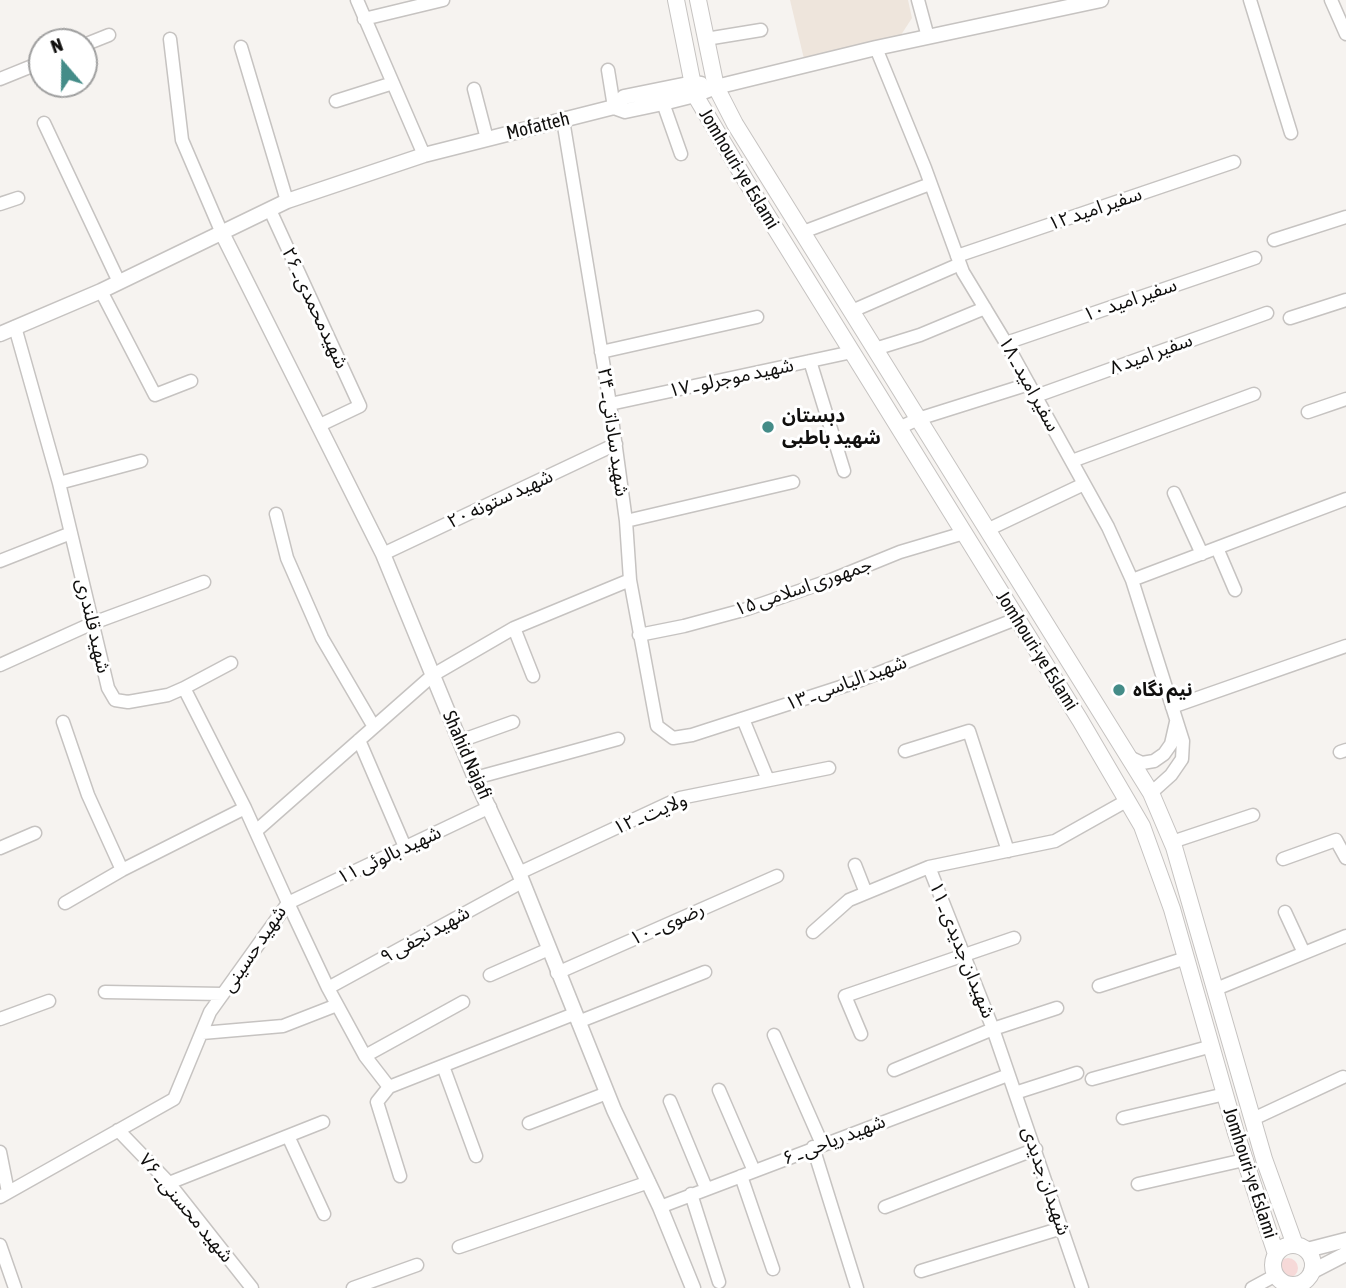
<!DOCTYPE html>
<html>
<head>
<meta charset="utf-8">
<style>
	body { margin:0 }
	#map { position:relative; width:1346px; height:1288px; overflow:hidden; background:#f6f3f0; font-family:"Asap Condensed",sans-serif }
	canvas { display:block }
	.north { position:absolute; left:28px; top:28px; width:70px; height:70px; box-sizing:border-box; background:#fff; border:2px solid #9f9f9f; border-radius:50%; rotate:340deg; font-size:19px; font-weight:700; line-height:28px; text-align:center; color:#100f0e }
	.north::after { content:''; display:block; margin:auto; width:24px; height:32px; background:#448c88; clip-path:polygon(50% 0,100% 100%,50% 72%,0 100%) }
</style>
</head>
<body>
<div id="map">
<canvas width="1346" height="1288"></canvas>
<div class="north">N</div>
</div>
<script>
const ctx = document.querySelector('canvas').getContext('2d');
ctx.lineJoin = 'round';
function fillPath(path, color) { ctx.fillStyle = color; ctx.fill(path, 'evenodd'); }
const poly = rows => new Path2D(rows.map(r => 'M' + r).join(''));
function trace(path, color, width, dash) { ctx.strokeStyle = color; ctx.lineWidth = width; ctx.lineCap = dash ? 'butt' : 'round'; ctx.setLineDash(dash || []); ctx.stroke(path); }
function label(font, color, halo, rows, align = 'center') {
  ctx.font = font + ' "Asap Condensed","Noto Sans Arabic",sans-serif'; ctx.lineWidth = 6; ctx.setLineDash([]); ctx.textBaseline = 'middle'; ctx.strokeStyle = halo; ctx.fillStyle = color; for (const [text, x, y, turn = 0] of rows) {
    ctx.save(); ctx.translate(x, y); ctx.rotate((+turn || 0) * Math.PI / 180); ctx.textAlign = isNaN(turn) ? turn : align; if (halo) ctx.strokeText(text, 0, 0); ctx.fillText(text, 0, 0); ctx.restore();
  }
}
fillPath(poly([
	[790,0,908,0,912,18,901,35,804,59]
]), '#eee5dc');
fillPath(poly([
	'1278 1268a10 10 0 1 1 20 0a10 10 0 1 1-20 0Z'
]), '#f6d9d8');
const minor = poly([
	[357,0,424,155],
	[918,0,928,37],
	[1250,0,1291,133],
	[1331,0,1346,34],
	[364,19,443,0],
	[170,39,182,140,221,231],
	[706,39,761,30],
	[84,45,109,35],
	[241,47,287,201],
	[876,48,925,168,963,272,1006,343,1108,527,1132,580,1183,741,1182,759,1171,775,1151,793],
	[608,70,614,107],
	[0,79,42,62],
	[474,89,487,139],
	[336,101,393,83],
	[663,103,681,154],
	[563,120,610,404,626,521,630,580,657,726,673,738,692,735,853,683,1016,619],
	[44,123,119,282],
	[0,204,18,198],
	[270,210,360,406,318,426],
	[803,232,930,184],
	[1274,240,1346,217],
	[957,256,1234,162],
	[101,291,155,395,191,381],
	[852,311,960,264],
	[1290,318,1346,300],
	[1006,343,1255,258],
	[875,349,920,335,985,308],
	[601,352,757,317],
	[810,361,844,471],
	[1036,396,1267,313],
	[610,404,852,352],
	[1308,412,1346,399],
	[899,428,918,419,1029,384],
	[1072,461,1254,394],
	[59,483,141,461],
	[1174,493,1202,554],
	[276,514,287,558,322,638,374,727],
	[626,521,793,482],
	[987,530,1084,484],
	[1217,548,1235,590],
	[383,554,616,444],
	[0,561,71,533],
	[1132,580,1346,499],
	[514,628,533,676],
	[639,635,684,626,747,609,831,580,900,552,964,533],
	[0,665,93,623,204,582],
	[184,688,231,663],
	[1172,707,1346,646],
	[743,719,768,780],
	[63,722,88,795,122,870],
	[359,740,405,847],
	[460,741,513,722],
	[905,751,969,731,1008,851],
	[1340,752,1346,750],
	[1127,756,1142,763,1154,761,1164,754,1171,744,1176,722],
	[475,778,618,739],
	[256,831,433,675,514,628,630,580],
	[1172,842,1253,815],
	[0,848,35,833],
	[1283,859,1336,840,1346,858],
	[855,865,866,893],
	[929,867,993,1029,1082,1288],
	[519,873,680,798,829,768],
	[65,903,122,870,245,808],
	[1285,912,1304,953],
	[813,932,849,900,929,867,1055,841,1128,800],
	[557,973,777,876],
	[490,975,549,949],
	[1099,986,1186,958],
	[328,988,522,882],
	[1216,989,1346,936],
	[105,992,223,994],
	[0,1019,49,1001],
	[578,1022,705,972],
	[202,1033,283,1026,337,1005],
	[861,1034,845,996,1014,938],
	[774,1035,822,1144],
	[365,1056,463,1002],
	[443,1066,476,1156],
	[894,1070,993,1029,1057,1008],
	[1092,1079,1212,1046],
	[389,1087,365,1056,328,988,288,903,490,807],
	[719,1090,754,1171],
	[1015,1093,1077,1073],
	[670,1101,706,1188],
	[1123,1118,1225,1094],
	[1253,1119,1343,1077],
	[529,1123,607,1093],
	[118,1130,169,1183,252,1288],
	[288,1136,324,1214],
	[813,1147,857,1288],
	[0,1152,8,1192],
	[400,1176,377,1102,389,1087,574,1014],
	[741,1176,773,1269],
	[169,1183,323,1122],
	[1138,1184,1244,1160],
	[691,1194,719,1282],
	[0,1197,174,1099,210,1012,288,903,245,808,184,688,168,695,128,702,115,700,108,688,59,483,15,327],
	[660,1207,1008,1075],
	[885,1207,1036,1149],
	[0,1245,15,1288],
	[459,1247,649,1182],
	[921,1271,1062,1228],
	[353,1288,417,1265],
	[1252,1288,1276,1275]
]);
const tertiary = poly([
	[614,107,624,97,693,83,701,84],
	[221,231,383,554,475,778,519,873,614,1110,660,1207,693,1288],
	[0,334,101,291,287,201,424,155,614,107,625,111,663,103,695,95,716,87,876,48,1101,0],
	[1307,1250,1346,1240],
	[1311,1272,1346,1254]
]);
const secondary = poly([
	[676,0,695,95,746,181,1080,720,1142,826,1172,909,1236,1133,1276,1254],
	[698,0,716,87,735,124,1151,793,1174,847,1264,1159,1295,1245],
	'1273 1265a20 20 0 1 1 40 0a20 20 0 1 1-40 0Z'
]);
trace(minor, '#c6c3c1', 15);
trace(tertiary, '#c6c3c1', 17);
trace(secondary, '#c6c3c1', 18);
trace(minor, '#fff', 12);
trace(tertiary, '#fff', 14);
trace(secondary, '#fff', 16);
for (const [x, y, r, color] of [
	[768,427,7,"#448c88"],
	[1119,690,7,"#448c88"]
]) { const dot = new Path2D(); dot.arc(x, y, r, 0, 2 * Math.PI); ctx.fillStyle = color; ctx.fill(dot); trace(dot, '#fff', 2.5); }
label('19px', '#100f0e', '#fff', [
	["Mofatteh",538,126,-14],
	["Jomhouri-ye Eslami",739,169,59],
	["سفیر امید ۱۲",1095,209,-19],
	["سفیر امید ۱۰",1130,300,-19],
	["شهیدمحمدی ـ ۲۶",315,308,65],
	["سفیر امید ۸",1151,354,-20],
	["شهید موجرلو ـ ۱۷",731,378,-12],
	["سفیر امید ـ ۱۸",1029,384,61],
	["شهید ساداتی ـ ۲۴",613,432,82],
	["شهید ستونه ۲۰",500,499,-25],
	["جمهوری اسلامی ۱۵",803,587,-19],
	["شهید قلندری",93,626,77],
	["Jomhouri-ye Eslami",1037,651,58],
	["شهید الیاسی ـ ۱۳",846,683,-20],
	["Shahid Najafi",467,755,66],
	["ولایت ـ ۱۲",650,814,-23],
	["شهید بالوئی ۱۱",389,855,-25],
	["رضوی ـ ۱۰",667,924,-24],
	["شهید نجفی ۹",425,935,-29],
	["شهید حسینی",254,949,-56],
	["شهیدان جدیدی ـ ۱۱",962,950,68],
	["شهید ریاحی ـ ۶",834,1140,-21],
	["Jomhouri-ye Eslami",1250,1173,72],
	["شهیدان جدیدی",1046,1181,71],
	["شهید محسنی ـ ۷۶",186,1208,50]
]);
label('bold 19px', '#100f0e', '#fff', [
	["دبستان",782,416],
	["شهید باطبی",782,438],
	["نیم نگاه",1133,690]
], 'left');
</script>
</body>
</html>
